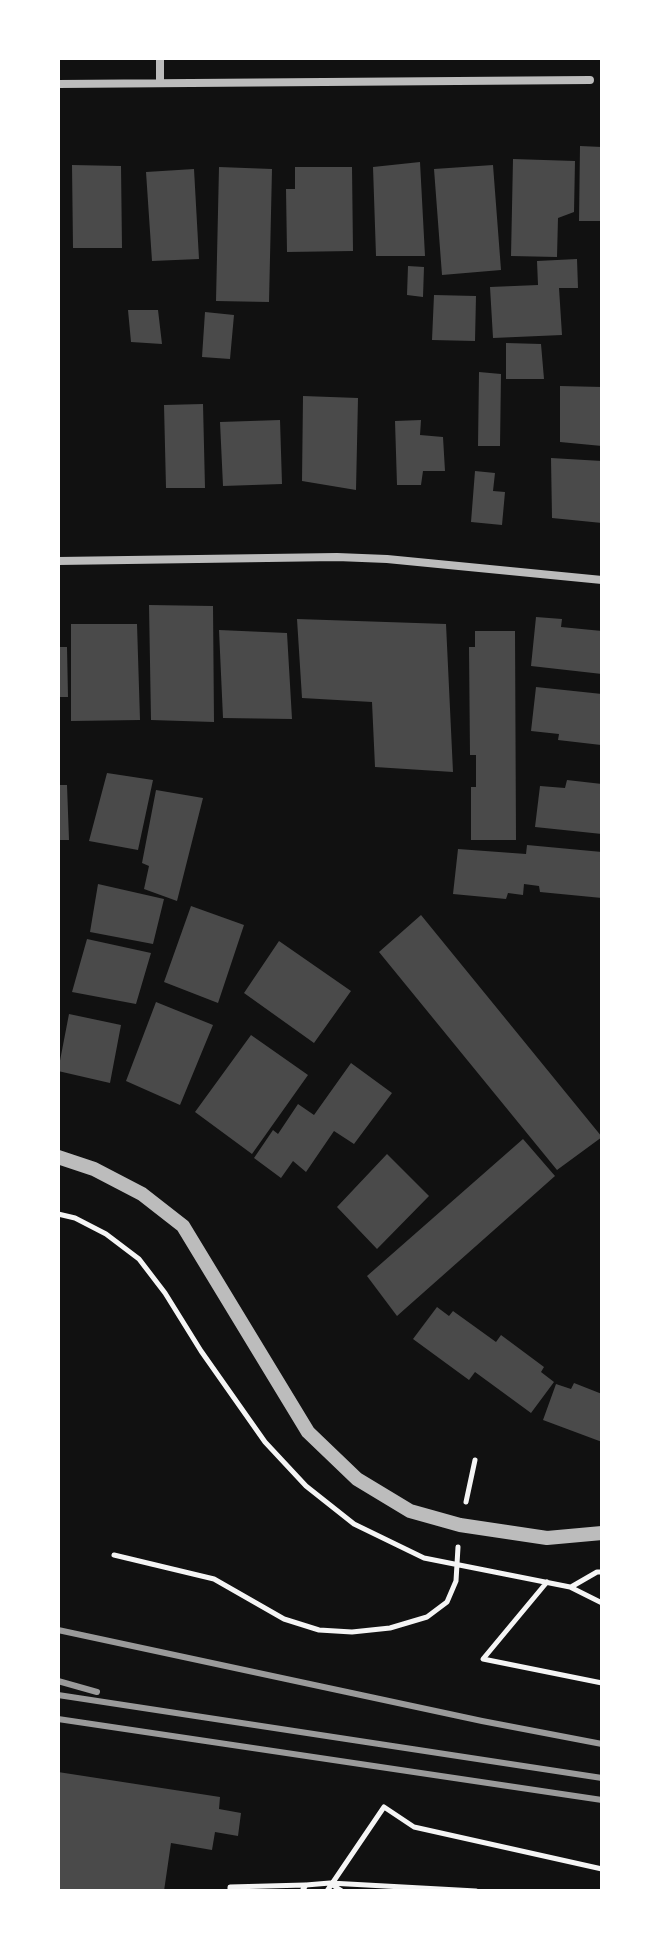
<!DOCTYPE html>
<html>
<head>
<meta charset="utf-8">
<style>
	body { margin:0 }
	#map { position:relative; width:660px; height:1949px; overflow:hidden; background:#111; font-family:"PT Sans Narrow",sans-serif }
	canvas { display:block }
	.frame { position:absolute; inset:0; border:60px solid #fff; pointer-events:none }
</style>
</head>
<body>
<div id="map">
<canvas width="660" height="1949"></canvas>
<div class="frame"></div>
</div>
<script>
const ctx = document.querySelector('canvas').getContext('2d');
ctx.lineJoin = 'round';
function fillPath(path, color) { ctx.fillStyle = color; ctx.fill(path, 'evenodd'); }
const poly = rows => new Path2D(rows.map(r => 'M' + r).join(''));
function trace(path, color, width, dash) { ctx.strokeStyle = color; ctx.lineWidth = width; ctx.lineCap = dash ? 'butt' : 'round'; ctx.setLineDash(dash || []); ctx.stroke(path); }
fillPath(poly([
	[580,146,602,147,602,221,579,221],
	[513,159,575,161,574,212,558,218,557,257,511,256],
	[420,162,425,256,376,256,373,167],
	[72,165,121,166,122,248,73,248],
	[493,165,501,270,442,275,434,169],
	[219,167,272,169,269,302,216,301],
	[295,167,352,167,353,251,287,252,286,189,295,189],
	[194,169,199,259,152,261,146,172],
	[577,259,578,288,559,288,562,335,493,338,490,287,538,285,537,261],
	[408,266,424,267,423,297,407,295],
	[434,295,476,296,475,341,432,340],
	[128,310,158,310,162,344,131,342],
	[205,312,234,315,230,359,202,357],
	[506,343,541,344,544,379,506,379],
	[479,372,501,374,500,446,478,446],
	[560,386,602,387,602,446,560,442],
	[303,396,358,398,356,490,302,481],
	[203,404,205,488,166,488,164,405],
	[280,420,282,484,223,486,220,422],
	[421,420,420,435,443,437,445,471,423,471,421,485,397,485,395,421],
	[551,458,602,461,602,523,552,518],
	[475,471,495,473,493,491,505,492,502,525,471,522],
	[149,605,213,606,214,722,151,720],
	[536,617,562,619,561,627,602,631,602,674,531,666],
	[297,619,446,624,453,772,375,767,372,702,302,698],
	[71,624,137,624,140,720,71,721],
	[219,630,287,633,292,719,223,718],
	[475,631,515,631,516,840,471,840,471,787,476,787,476,755,470,755,469,647,475,647],
	[58,647,67,647,68,697,58,697],
	[536,687,602,694,601,745,558,740,559,734,531,731],
	[107,773,153,780,138,850,89,841],
	[567,780,602,784,602,834,535,827,540,786,565,788],
	[58,785,67,785,69,840,58,840],
	[156,790,203,798,177,901,144,889,149,866,142,863],
	[527,845,602,852,602,898,540,892,539,886,524,884,523,895,508,893,506,899,453,894,458,849,526,854],
	[98,884,164,899,153,944,90,932],
	[191,906,244,925,218,1003,164,982],
	[421,915,602,1137,557,1170,379,952],
	[87,939,151,953,136,1004,72,992],
	[279,941,351,991,314,1043,244,993],
	[156,1002,213,1025,180,1105,126,1081],
	[69,1014,121,1025,110,1083,58,1071],
	[251,1035,308,1075,252,1154,195,1112],
	[351,1063,392,1093,354,1144,334,1131,306,1172,293,1161,281,1178,254,1158,273,1130,278,1134,298,1104,314,1115],
	[523,1139,555,1176,397,1316,367,1276],
	[387,1154,429,1196,377,1249,337,1207],
	[437,1307,449,1316,453,1311,496,1342,501,1335,544,1367,541,1372,554,1382,531,1413,475,1372,469,1380,413,1339],
	[574,1383,602,1394,602,1442,543,1420,556,1384,571,1389],
	[58,1772,220,1797,219,1809,241,1813,238,1836,215,1832,212,1850,171,1843,164,1891,58,1891]
]), '#4a4a4a');
trace(poly([
	[58,1214,75,1218,106,1234,139,1259,165,1293,201,1351,265,1442,306,1486,354,1524,424,1558,570,1587,602,1603],
	[466,1502,475,1460],
	[114,1555,214,1579,284,1619,319,1630,352,1632,390,1628,427,1617,447,1602,456,1581,458,1547],
	[547,1582,483,1659,602,1683],
	[571,1587,597,1572,602,1572],
	[331,1884,342,1891],
	[230,1891,230,1887,305,1885],
	[302,1891,306,1885,330,1883,476,1891],
	[327,1891,384,1807,414,1827,602,1869]
]), '#f5f5f5', 5);
trace(poly([
	[160,58,160,83],
	[58,84,590,80],
	[58,561,337,557,387,559,602,580]
]), '#bcbcbc', 8);
trace(poly([
	[58,1157,94,1169,142,1194,183,1226,308,1432,357,1479,410,1511,460,1525,547,1538,602,1533]
]), '#bcbcbc', 14);
trace(poly([
	[58,1630,482,1721,602,1744],
	[58,1681,97,1692],
	[58,1695,602,1778],
	[58,1719,602,1800]
]), '#9a9a9a', 6);
</script>
</body>
</html>
